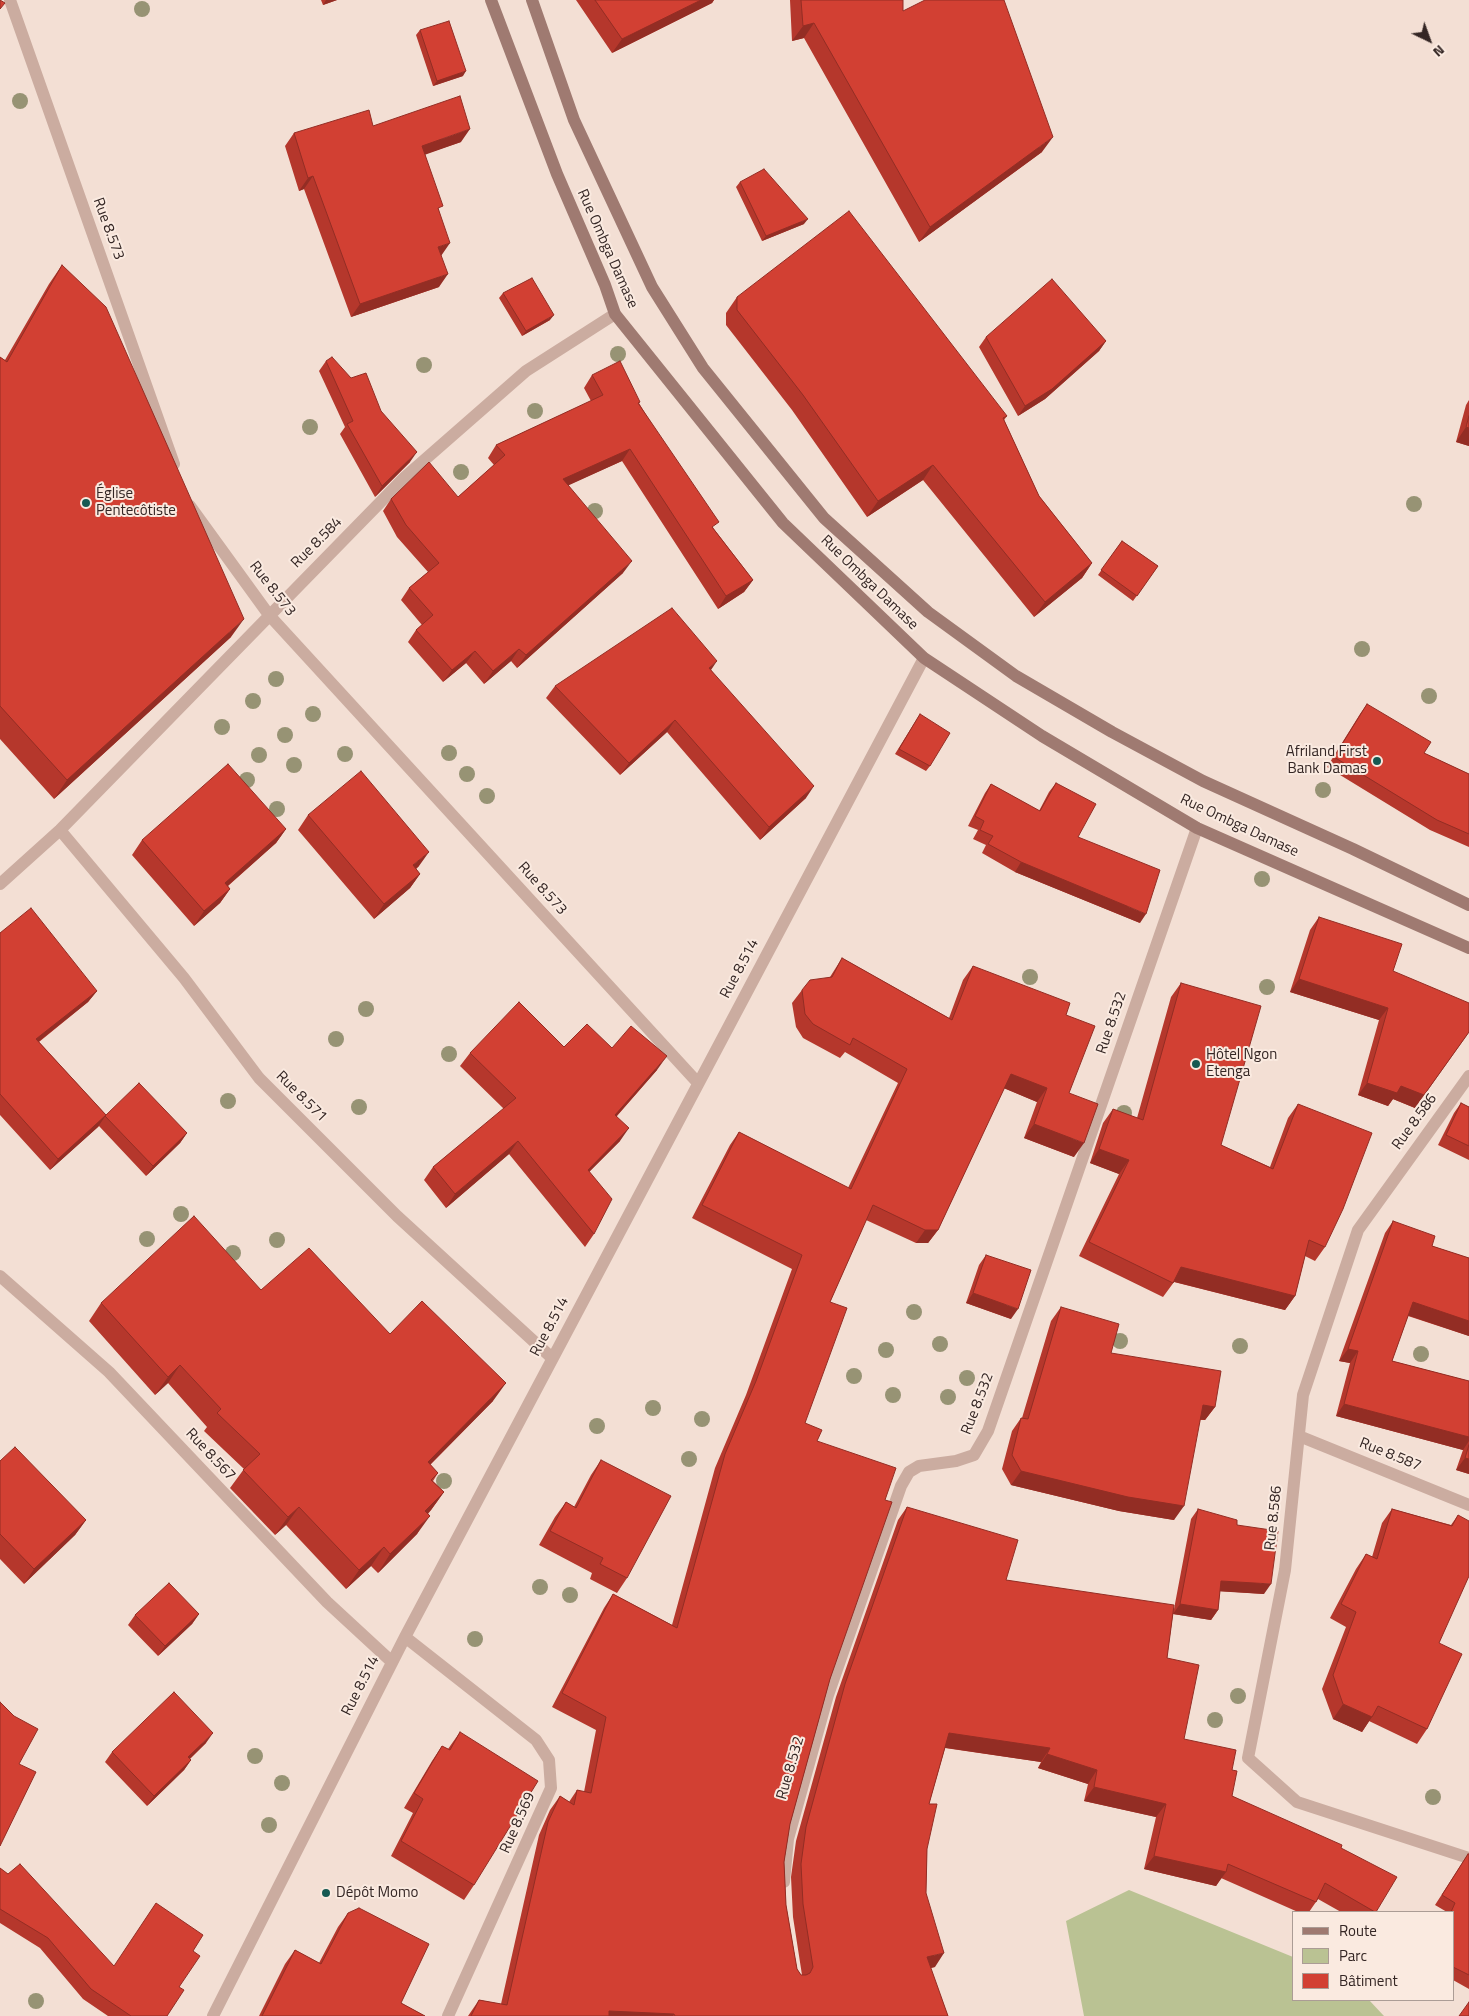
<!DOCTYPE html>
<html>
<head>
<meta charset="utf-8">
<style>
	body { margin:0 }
	#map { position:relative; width:1469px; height:2016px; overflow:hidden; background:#f3dfd4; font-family:"Titillium Web",sans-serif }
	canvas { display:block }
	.legend { position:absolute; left:1292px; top:1911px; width:162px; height:90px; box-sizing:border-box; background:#faeae0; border:1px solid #ab9c95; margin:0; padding:6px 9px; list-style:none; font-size:15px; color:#342624 }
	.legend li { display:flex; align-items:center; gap:10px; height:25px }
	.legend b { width:25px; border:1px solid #ab9c95 }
	.north { position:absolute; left:1404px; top:15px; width:50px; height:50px; -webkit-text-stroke:4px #faeae0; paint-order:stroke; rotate:138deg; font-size:14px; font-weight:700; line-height:20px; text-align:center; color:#342624 }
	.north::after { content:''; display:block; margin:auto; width:18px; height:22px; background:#342624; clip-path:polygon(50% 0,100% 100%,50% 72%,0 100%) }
</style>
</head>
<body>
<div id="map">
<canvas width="1469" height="2016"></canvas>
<ul class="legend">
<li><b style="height:6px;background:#9f7a71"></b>Route</li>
<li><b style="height:14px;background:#bac293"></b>Parc</li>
<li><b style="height:14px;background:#d24033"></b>Bâtiment</li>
</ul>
<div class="north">N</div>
</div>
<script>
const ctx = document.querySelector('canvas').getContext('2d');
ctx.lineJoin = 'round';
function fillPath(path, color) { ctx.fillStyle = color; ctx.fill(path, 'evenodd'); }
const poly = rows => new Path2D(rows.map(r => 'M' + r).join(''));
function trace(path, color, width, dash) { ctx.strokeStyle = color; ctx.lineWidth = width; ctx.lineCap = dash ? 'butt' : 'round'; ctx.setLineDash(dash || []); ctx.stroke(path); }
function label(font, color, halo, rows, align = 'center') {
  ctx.font = font + ' "Titillium Web",sans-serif'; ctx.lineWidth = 4; ctx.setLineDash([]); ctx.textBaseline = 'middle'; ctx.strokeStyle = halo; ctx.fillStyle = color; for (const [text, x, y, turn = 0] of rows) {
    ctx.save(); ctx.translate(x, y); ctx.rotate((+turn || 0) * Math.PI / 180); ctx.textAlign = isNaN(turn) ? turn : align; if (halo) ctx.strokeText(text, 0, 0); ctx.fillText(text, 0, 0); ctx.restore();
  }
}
fillPath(poly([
	[1129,1890,1293,1957,1293,2000,1369,2000,1384,2016,1084,2016,1066,1921]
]), '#bac293');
trace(poly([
	[10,0,174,464],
	[190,506,269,615,698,1083],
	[60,830,184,978,259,1078,397,1216,552,1358],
	[0,884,60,830,405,477,526,371,615,314],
	[1469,1076,1358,1230,1303,1395,1285,1570,1248,1758,1297,1802,1469,1858],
	[0,1276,109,1372,327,1602,392,1662],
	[1299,1436,1469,1505],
	[405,1637,536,1740,549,1760,551,1788,448,2016],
	[784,1882,788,1839,828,1695,901,1486,909,1472,919,1466,956,1461,974,1455,988,1431,1197,828],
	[213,2016,405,1637,924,658]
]), '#cbaca0', 12);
trace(poly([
	[491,0,557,174,605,285,615,314,783,523,924,658,1042,736,1197,828,1469,948],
	[532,0,574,120,652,287,703,368,824,518,928,612,1016,676,1112,732,1203,781,1353,849,1469,905]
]), '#9f7a71', 12);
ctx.fillStyle = '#979374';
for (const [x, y] of [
	[142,9],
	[20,101],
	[618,354],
	[424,365],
	[535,411],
	[310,427],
	[461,472],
	[1414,504],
	[595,511],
	[1362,649],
	[276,679],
	[1429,696],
	[253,701],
	[313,714],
	[222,727],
	[285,735],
	[449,753],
	[345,754],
	[259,755],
	[294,765],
	[467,774],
	[247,780],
	[1323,790],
	[487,796],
	[277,809],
	[1262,879],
	[1030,977],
	[1267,987],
	[366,1009],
	[336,1039],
	[449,1054],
	[228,1101],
	[359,1107],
	[1124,1113],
	[181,1214],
	[147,1239],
	[277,1240],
	[233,1253],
	[914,1312],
	[1120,1341],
	[940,1344],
	[1240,1346],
	[886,1350],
	[1421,1354],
	[854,1376],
	[967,1378],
	[893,1395],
	[948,1397],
	[653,1408],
	[702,1419],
	[597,1426],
	[689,1459],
	[444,1481],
	[540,1587],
	[570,1595],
	[475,1639],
	[1238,1696],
	[1215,1720],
	[255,1756],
	[282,1783],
	[1433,1797],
	[269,1825],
	[36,2001]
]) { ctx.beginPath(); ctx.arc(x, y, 8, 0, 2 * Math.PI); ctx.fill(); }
fillPath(poly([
	[321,0,337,0,323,5],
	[576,0,714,0,712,3,612,53],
	[790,0,903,0,903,11,1042,152,919,242,804,38,792,41],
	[420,30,463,76,433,86,416,35],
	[373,126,461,142,425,154,439,211,441,256,439,287,351,317,304,189,299,191,285,146,294,133],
	[740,182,804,224,762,241,736,187],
	[62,265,231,637,54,799,0,739,0,357,5,360,49,284],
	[503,293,550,320,522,336,499,298],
	[737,297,1007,416,1004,420,1039,496,1092,563,1082,578,1034,617,923,480,867,517,792,410,726,325,726,313],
	[986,337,1106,341,1099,351,1045,399,1018,416,979,347],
	[326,361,410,462,375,497,340,434,345,427,319,371],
	[592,375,640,402,639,403,714,529,753,580,744,592,718,609,622,461,568,485,623,573,517,668,511,661,484,684,466,663,443,682,408,642,416,630,422,625,401,600,409,588,428,572,397,537,383,511,391,499,458,497,494,465,488,458,496,445,591,401,584,388],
	[1469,400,1469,446,1456,442,1466,405],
	[1122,541,1158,566,1133,601,1098,575],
	[711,670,806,798,760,840,667,732,620,775,546,698,555,686],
	[1367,704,1424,753,1469,774,1469,847,1430,830,1327,767,1360,714],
	[920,714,930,766,926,771,895,754],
	[1056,783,1078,837,1140,923,1015,872,982,853,986,845,973,839,978,830,968,826,985,793,991,784,1039,811,1049,792],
	[308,815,419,866,416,869,420,874,410,888,374,919,298,830],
	[286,829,276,843,228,886,230,889,220,903,194,926,132,855,142,840],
	[1319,917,1393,971,1415,1108,1393,1099,1388,1106,1358,1095,1379,1020,1290,992,1310,930],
	[0,933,97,991,88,1002,39,1042,106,1115,187,1133,180,1143,146,1176,99,1126,50,1170,0,1115],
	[842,958,949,1018,963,980,973,966,1066,1015,1069,1093,1074,1157,1024,1138,1037,1102,1004,1088,938,1230,928,1243,916,1243,866,1220,830,1302,805,1423,817,1441,885,1500,830,1679,790,1824,784,1862,786,1905,797,1969,801,1975,802,1975,793,1917,791,1877,796,1841,836,1697,898,1520,907,1507,1006,1580,1174,1609,1191,1519,1198,1509,1237,1525,1264,1594,1220,1591,1218,1610,1211,1620,1173,1614,1167,1658,1184,1739,1232,1770,1232,1796,1341,1848,1376,1912,1341,1912,1318,1899,1309,1912,1298,1912,1221,1878,1216,1886,1144,1869,1156,1817,1084,1801,1088,1784,1038,1768,1041,1762,945,1748,929,1804,927,1849,926,1893,935,1967,930,1968,948,2016,468,2016,479,2000,501,2004,539,1835,550,1810,560,1796,569,1802,577,1790,584,1792,596,1730,552,1707,604,1608,613,1594,672,1625,715,1468,746,1395,792,1269,692,1218,730,1145,739,1132,848,1188,898,1083,845,1052,840,1058,803,1038,796,1027,792,1003,802,990,830,977],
	[1181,983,1221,1145,1270,1167,1288,1118,1298,1104,1325,1247,1315,1261,1305,1256,1295,1296,1285,1310,1174,1282,1163,1297,1079,1256,1119,1174,1090,1163,1103,1123,1113,1109,1137,1118,1171,997],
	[564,1047,612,1048,657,1070,617,1116,620,1141,589,1172,594,1234,585,1247,509,1154,446,1208,424,1180,433,1167,504,1109,460,1066,470,1053],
	[1461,1103,1469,1107,1469,1160,1438,1145,1454,1113],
	[1393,1221,1432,1246,1469,1258,1469,1336,1408,1316,1392,1361,1469,1381,1469,1474,1456,1470,1463,1450,1336,1416,1350,1363,1339,1361,1385,1233],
	[986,1255,1011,1319,966,1303,979,1265],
	[261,1290,390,1334,493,1401,430,1465,438,1473,433,1481,444,1492,431,1510,428,1514,417,1534,378,1573,371,1566,346,1589,286,1525,275,1535,230,1488,244,1469,204,1431,207,1427,168,1383,155,1395,89,1321,101,1303],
	[1061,1307,1111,1353,1215,1407,1205,1420,1200,1420,1174,1520,1119,1511,1011,1485,1002,1469,1012,1431,1021,1418,1022,1418,1051,1321],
	[601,1460,627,1578,617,1593,590,1579,592,1573,539,1545,555,1517,566,1502,574,1507,591,1475],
	[0,1461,86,1520,75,1535,24,1584,0,1559],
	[1392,1509,1451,1525,1458,1515,1439,1643,1427,1729,1417,1744,1369,1721,1362,1732,1333,1719,1322,1689,1346,1627,1330,1618,1356,1569,1366,1554,1372,1557,1382,1523],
	[199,1614,192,1624,158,1656,128,1625,135,1615],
	[460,1732,474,1885,464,1900,391,1856,413,1813,404,1808,432,1761,442,1746,448,1749],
	[206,1743,190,1759,191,1760,184,1770,147,1806,105,1762,112,1752],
	[1468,1854,1469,1854,1469,1989,1453,1980,1453,1912,1447,1912,1435,1905],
	[0,1868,114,1966,193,1951,179,1987,167,2016,108,2016,83,1999,40,1948,0,1923],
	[348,1913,401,2003,425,2016,259,2016,285,1964,295,1950,319,1963,338,1927]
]), '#b5372c');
fillPath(poly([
	[326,0,337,0,323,5],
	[701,0,714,0,712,3,612,53,622,39],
	[814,23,804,38,792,41,803,26],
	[466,71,463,76,433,86,437,81],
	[470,129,461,142,413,159,422,146],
	[1053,137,1042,152,919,242,930,227],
	[313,176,304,189,299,191,308,178],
	[808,219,804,224,762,241,766,236],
	[450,243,441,256,438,247],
	[448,274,439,287,351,317,360,304],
	[554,315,550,320,522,336,526,331],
	[1106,341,1099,351,1045,399,1018,416,1025,406],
	[1466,427,1469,428,1469,446,1456,442],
	[630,449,622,461,554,492,563,479],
	[417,452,410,462,375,497,382,486],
	[933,465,923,480,867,517,878,501],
	[632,561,623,573,517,668,526,655],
	[1092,563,1082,578,1034,617,1045,602],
	[753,580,744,592,718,609,726,596],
	[244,619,231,637,54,799,67,780],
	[519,649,511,661,484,684,493,671],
	[475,651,466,663,443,682,452,670],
	[717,661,709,673,709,668],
	[675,720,667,732,620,775,629,763],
	[814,786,806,798,760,840,769,827],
	[286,829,276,843,215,897,225,883],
	[429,852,419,866,403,880,413,865],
	[1021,862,1146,914,1140,923,1015,872],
	[420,874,410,888,374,919,384,904],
	[230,889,220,903,194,926,204,911],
	[1299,979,1388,1008,1379,1020,1290,992],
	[97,991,88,1002,28,1050,36,1039],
	[1469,1032,1415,1108,1393,1099,1388,1106,1358,1095,1367,1083,1401,1086],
	[667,1056,657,1070,606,1128,615,1115],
	[1011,1074,1047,1088,1037,1102,1001,1087],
	[106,1115,98,1127,50,1170,58,1159],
	[1034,1124,1084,1143,1074,1157,1024,1138],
	[629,1128,620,1141,578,1183,588,1170],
	[187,1133,180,1143,146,1176,153,1166],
	[518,1141,509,1154,446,1208,455,1194],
	[1099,1149,1129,1160,1119,1174,1090,1163],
	[925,1230,938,1230,928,1243,916,1243],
	[1181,1267,1295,1296,1285,1310,1171,1281],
	[973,1293,1018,1309,1011,1319,966,1303],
	[1413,1302,1469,1321,1469,1336,1404,1314],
	[1348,1349,1358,1351,1350,1363,1339,1361],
	[180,1365,168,1383,155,1395,168,1377],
	[506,1383,493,1401,415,1480,428,1462],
	[1344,1404,1469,1437,1469,1441,1463,1450,1336,1416],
	[1203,1405,1215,1407,1205,1420,1193,1418],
	[1465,1458,1469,1459,1469,1474,1456,1470],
	[1021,1471,1184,1506,1174,1520,1119,1511,1011,1485],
	[444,1492,431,1510,412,1529,425,1511],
	[299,1507,286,1525,275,1535,288,1517],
	[430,1516,417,1534,378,1573,390,1554],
	[86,1520,75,1535,24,1584,34,1569],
	[384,1547,371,1566,346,1589,359,1570],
	[1221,1581,1271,1584,1264,1594,1214,1591],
	[1180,1604,1218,1610,1211,1620,1173,1614],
	[199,1614,192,1624,158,1656,165,1646],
	[1343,1704,1372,1717,1362,1732,1333,1719],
	[213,1733,206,1743,181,1767,188,1757],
	[949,1733,1050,1748,1041,1762,940,1747],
	[1047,1754,1097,1770,1088,1784,1038,1768],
	[191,1760,184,1770,147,1806,154,1796],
	[1094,1787,1166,1804,1156,1817,1084,1801],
	[1154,1856,1226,1872,1216,1886,1144,1869],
	[944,1953,935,1967,917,1971,927,1957],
	[609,2011,674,2014,673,2016,606,2016]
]), '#932d24');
const building = poly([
	[0,0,5,3,0,9,0,0],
	[595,0,701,0,622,39,595,0],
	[801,0,903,0,903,11,925,0,1004,0,1053,137,930,227,814,23,803,26,801,0],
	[449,21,466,71,437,81,420,30,449,21],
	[460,96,470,129,422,146,443,206,438,208,450,243,438,247,448,274,360,304,313,176,308,178,294,133,369,110,373,126,460,96],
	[764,169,808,219,766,236,740,182,764,169],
	[849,211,1007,416,1003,418,1039,496,1092,563,1045,602,933,465,878,501,803,395,737,310,737,297,849,211],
	[62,265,106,307,244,619,67,780,0,706,0,357,7,362,62,265],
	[532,278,554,315,526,331,503,293,532,278],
	[1052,279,1106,341,1052,389,1025,406,986,337,1052,279],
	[332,357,351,378,366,373,381,411,417,452,382,486,347,424,353,421,326,361,332,357],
	[620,361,640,402,638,403,719,522,712,527,753,580,726,596,630,449,563,479,632,561,526,655,519,649,493,671,475,651,452,670,416,630,433,615,409,588,439,563,406,525,391,499,429,462,458,497,505,455,496,445,603,395,592,375,620,361],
	[1469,416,1469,428,1466,427,1469,416],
	[1122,541,1158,566,1137,596,1101,570,1122,541],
	[672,608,717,661,709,668,814,786,769,827,675,720,629,763,555,686,672,608],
	[1367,704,1431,742,1424,753,1469,774,1469,834,1437,820,1334,757,1367,704],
	[920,714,950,733,930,766,899,749,920,714],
	[228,764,286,829,225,883,230,889,204,911,142,840,228,764],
	[361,771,429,852,413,865,420,874,384,904,308,815,361,771],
	[1056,783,1096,804,1078,837,1160,870,1146,914,1021,862,988,844,993,836,980,830,984,821,975,816,991,784,1040,811,1056,783],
	[31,908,97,991,36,1039,106,1115,58,1159,0,1094,0,933,31,908],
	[1319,917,1402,944,1393,971,1469,1003,1469,1032,1424,1095,1401,1086,1397,1093,1367,1083,1388,1008,1299,979,1319,917],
	[842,958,952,1020,973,966,1070,1003,1066,1015,1095,1026,1069,1093,1098,1104,1084,1143,1034,1124,1047,1088,1011,1074,938,1230,925,1230,873,1205,830,1302,847,1308,805,1423,822,1430,817,1441,896,1468,885,1500,892,1502,830,1679,790,1824,784,1862,786,1905,797,1969,801,1975,806,1975,810,1973,813,1967,803,1904,801,1864,806,1827,845,1684,907,1507,1018,1540,1006,1580,1174,1605,1167,1658,1199,1665,1184,1739,1236,1750,1232,1770,1237,1771,1232,1796,1342,1845,1341,1848,1397,1877,1376,1912,1375,1912,1325,1883,1316,1902,1228,1864,1226,1872,1154,1856,1166,1804,1094,1787,1097,1770,1047,1754,1050,1748,949,1733,929,1804,937,1804,927,1849,926,1893,944,1953,927,1957,948,2016,675,2016,674,2014,609,2011,609,2016,471,2016,479,2000,507,2005,548,1822,560,1796,574,1805,577,1790,591,1793,606,1717,562,1693,613,1594,677,1628,725,1454,756,1381,802,1255,702,1205,739,1132,851,1189,907,1069,853,1038,850,1045,813,1024,805,1014,802,990,810,980,832,977,842,958],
	[1181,983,1261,1006,1221,1145,1273,1169,1298,1104,1372,1133,1343,1209,1325,1247,1309,1240,1295,1296,1181,1267,1173,1283,1089,1242,1129,1160,1099,1149,1113,1109,1143,1120,1181,983],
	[519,1002,564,1047,587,1024,612,1048,631,1026,667,1056,615,1115,629,1128,588,1170,612,1199,594,1234,518,1141,455,1194,433,1167,516,1098,470,1053,519,1002],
	[139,1083,187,1133,153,1166,105,1116,139,1083],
	[1461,1103,1469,1107,1469,1146,1446,1135,1461,1103],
	[194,1216,261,1290,309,1248,390,1334,422,1301,506,1383,428,1462,438,1473,431,1480,444,1492,425,1511,430,1516,390,1554,384,1547,359,1570,299,1507,288,1517,243,1470,260,1454,217,1413,221,1409,180,1365,168,1377,101,1303,194,1216],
	[1393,1221,1435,1236,1432,1246,1469,1258,1469,1321,1413,1302,1392,1361,1469,1381,1469,1437,1344,1404,1358,1351,1348,1349,1393,1221],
	[986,1255,1031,1270,1018,1309,973,1293,986,1255],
	[1061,1307,1119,1324,1111,1353,1221,1371,1215,1407,1203,1405,1184,1506,1128,1497,1021,1471,1012,1455,1021,1418,1028,1419,1061,1307],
	[1469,1445,1469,1459,1465,1458,1469,1445],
	[15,1447,86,1520,34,1569,0,1534,0,1461,15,1447],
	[601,1460,671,1496,627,1578,600,1564,603,1558,550,1531,566,1502,576,1508,601,1460],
	[1198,1509,1237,1520,1237,1525,1278,1531,1271,1584,1221,1581,1218,1610,1180,1604,1198,1509],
	[1392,1509,1452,1526,1458,1515,1469,1521,1469,1576,1439,1643,1462,1654,1427,1729,1378,1706,1372,1717,1343,1704,1333,1675,1356,1612,1341,1604,1366,1554,1377,1559,1392,1509],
	[169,1583,199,1614,165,1646,135,1615,169,1583],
	[174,1692,213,1733,188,1757,191,1760,154,1796,112,1752,174,1692],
	[0,1702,14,1716,38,1729,19,1764,36,1772,0,1846,0,1702],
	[460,1732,538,1781,474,1885,401,1841,423,1799,414,1793,442,1746,450,1750,460,1732],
	[1468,1854,1469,1854,1469,1975,1453,1967,1453,1912,1451,1912,1455,1903,1442,1895,1468,1854],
	[20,1864,114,1966,156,1903,203,1935,193,1951,200,1956,179,1987,184,1990,167,2016,131,2016,91,1989,48,1938,0,1909,0,1868,8,1874,20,1864],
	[359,1908,429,1944,401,2003,425,2016,262,2016,295,1950,321,1964,348,1913,359,1908],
	[1469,2002,1469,2016,1459,2016,1469,2002]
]);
fillPath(building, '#d24033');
trace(building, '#932d24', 1);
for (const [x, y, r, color] of [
	[86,503,5,"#165952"],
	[1377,761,5,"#165952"],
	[1196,1064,5,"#165952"],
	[326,1893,5,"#165952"]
]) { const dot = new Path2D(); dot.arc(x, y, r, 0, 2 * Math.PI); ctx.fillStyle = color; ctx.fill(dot); trace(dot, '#faeae0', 2); }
label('15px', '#342624', '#faeae0', [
	["Rue 8.573",108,229,70],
	["Rue Ombga Damase",607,249,66],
	["Rue 8.584",317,543,-45],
	["Rue Ombga Damase",869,583,44],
	["Rue 8.573",272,589,52],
	["Rue Ombga Damase",1239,826,25],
	["Rue 8.573",542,889,48],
	["Rue 8.514",740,969,-62],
	["Rue 8.532",1112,1023,-71],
	["Rue 8.571",301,1097,45],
	["Rue 8.586",1415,1122,-54],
	["Rue 8.514",550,1327,-62],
	["Rue 8.532",978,1404,-69],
	["Rue 8.567",210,1455,47],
	["Rue 8.587",1390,1455,22],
	["Rue 8.586",1274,1518,-84],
	["Rue 8.514",361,1686,-63],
	["Rue 8.532",791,1768,-74],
	["Rue 8.569",518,1823,-66]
]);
label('15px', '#342624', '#faeae0', [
	["Église",96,494],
	["Pentecôtiste",96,511],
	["Afriland First",1367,752,"right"],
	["Bank Damas",1367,769,"right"],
	["Hôtel Ngon",1206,1055],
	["Etenga",1206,1072],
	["Dépôt Momo",336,1893]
], 'left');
</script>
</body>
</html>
